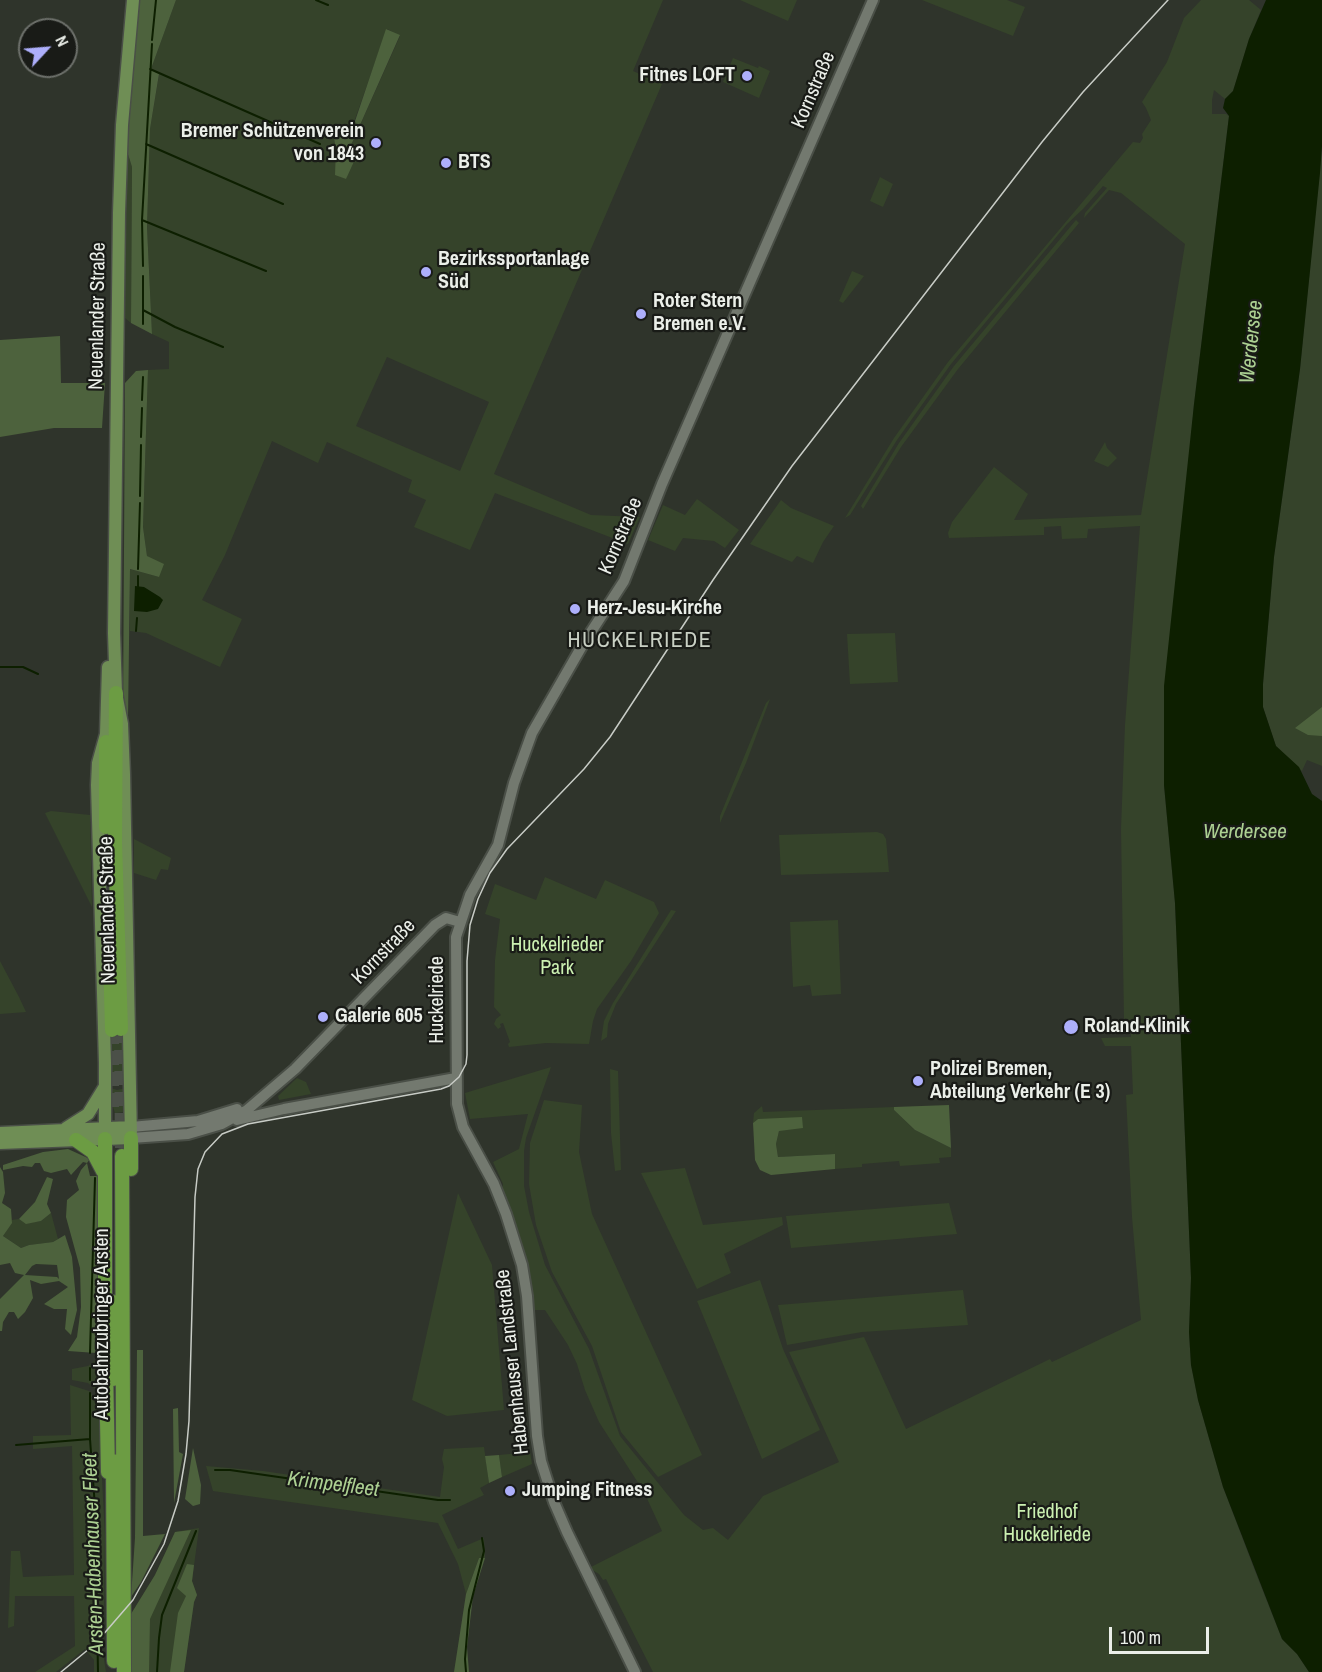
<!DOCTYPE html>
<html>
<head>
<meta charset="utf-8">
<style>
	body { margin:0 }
	#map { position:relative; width:1322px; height:1672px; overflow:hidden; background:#2f342b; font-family:"Archivo Narrow",sans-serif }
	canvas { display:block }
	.north { position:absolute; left:18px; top:18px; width:60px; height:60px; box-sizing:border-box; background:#191b17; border:2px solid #6d706b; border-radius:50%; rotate:64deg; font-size:16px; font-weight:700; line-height:24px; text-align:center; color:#ebefe9 }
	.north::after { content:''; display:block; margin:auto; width:21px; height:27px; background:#adaffb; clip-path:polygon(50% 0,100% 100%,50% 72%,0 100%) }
	.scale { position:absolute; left:1109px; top:1627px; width:100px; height:27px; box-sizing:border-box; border:3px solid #ebefe9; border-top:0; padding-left:8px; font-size:18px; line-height:21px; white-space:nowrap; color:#ebefe9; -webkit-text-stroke:4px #191b17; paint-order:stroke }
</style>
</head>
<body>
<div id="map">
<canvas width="1322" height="1672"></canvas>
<div class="north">N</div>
<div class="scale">100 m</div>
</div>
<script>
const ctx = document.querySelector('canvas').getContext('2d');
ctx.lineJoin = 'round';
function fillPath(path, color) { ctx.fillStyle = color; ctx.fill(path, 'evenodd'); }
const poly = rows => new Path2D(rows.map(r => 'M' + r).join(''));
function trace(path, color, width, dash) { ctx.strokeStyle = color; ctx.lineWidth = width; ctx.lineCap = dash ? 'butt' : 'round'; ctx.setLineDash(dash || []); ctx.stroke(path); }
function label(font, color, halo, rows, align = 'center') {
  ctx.font = font + ' "Archivo Narrow",sans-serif'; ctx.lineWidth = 4.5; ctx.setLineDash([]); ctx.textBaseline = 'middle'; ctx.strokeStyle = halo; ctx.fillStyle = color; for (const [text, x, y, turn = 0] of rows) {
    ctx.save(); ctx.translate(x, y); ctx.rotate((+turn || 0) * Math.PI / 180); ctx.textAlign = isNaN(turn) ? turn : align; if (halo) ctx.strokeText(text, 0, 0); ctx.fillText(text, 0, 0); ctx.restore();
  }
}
fillPath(poly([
	[176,0,663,0,633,71,662,84,494,474,591,515,640,517,628,544,495,493,470,550,414,527,426,500,408,492,412,480,327,442,318,463,272,441,225,555,202,600,242,619,220,667,146,633,130,631,130,569,159,577,147,556,143,527,148,370,169,369,169,342,152,334,147,227,150,129,159,75,151,69],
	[387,29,400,36,348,152,346,179,336,174,336,149,332,129,349,136],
	[387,357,489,402,460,471,356,426],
	[740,0,797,0,788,21],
	[922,0,1007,0,1025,7,1013,36],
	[1201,0,1249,0,1261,10,1249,39,1233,91,1225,99,1214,90,1212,100,1212,114,1226,114,1229,116,1194,404,1164,785,1175,903,1191,1278,1189,1332,1191,1365,1198,1400,1223,1487,1255,1571,1282,1639,1297,1654,1309,1672,653,1672,606,1579,603,1580,599,1574,589,1568,662,1531,644,1492,599,1422,585,1390,577,1364,568,1345,545,1310,534,1310,527,1264,519,1235,502,1191,503,1184,493,1162,519,1149,528,1114,470,1119,465,1093,551,1067,526,1138,524,1151,524,1186,529,1212,545,1265,589,1349,620,1436,684,1515,703,1530,713,1528,728,1540,763,1496,839,1462,789,1352,864,1337,906,1429,1050,1359,1052,1362,1141,1320,1132,1217,1126,1095,1133,1094,1131,1046,1105,1046,1101,1038,1131,1037,1130,1020,1124,1020,1121,829,1125,725,1140,526,1088,529,1087,538,1062,539,1061,526,1044,527,1044,535,949,538,948,533,952,522,994,467,1028,494,1014,520,1141,515,1185,244,1121,193,1109,190,1084,218,1085,213,1107,188,1103,186,1083,209,1067,224,951,364,897,440,850,515,845,518,894,438,948,362,1117,161,1133,142,1140,143,1143,138,1142,134,1151,120,1146,108,1142,102,1167,62,1184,18],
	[733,58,758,68,759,66,770,71,759,98,723,82],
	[1322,146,1322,766,1307,760,1302,771,1276,746,1263,707,1263,684,1274,557,1300,369],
	[127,151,132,167,131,323,125,318],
	[880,177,893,184,883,207,870,201],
	[1076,220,1079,223,958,369,901,447,863,509,861,506,899,443,954,366],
	[852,271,864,276,843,303,839,301],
	[1105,442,1107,448,1117,458,1108,467,1094,461],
	[697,499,739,530,725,548,714,541,683,538,675,551,648,540,663,505,685,515],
	[781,500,791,508,834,526,823,542,813,563,797,556,792,562,750,544],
	[895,633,898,682,850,684,847,634],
	[770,699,746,763,720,823,720,816,766,703],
	[51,811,90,815,92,907,45,813],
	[877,832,883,834,886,839,889,872,781,875,779,835],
	[134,839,171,858,168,870,161,869,156,880,134,873],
	[545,877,596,899,605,880,654,902,659,913,631,961,597,1009,593,1021,589,1044,546,1043,509,1047,508,1044,510,1042,503,1023,500,1024,501,1027,498,1029,494,1024,496,1019,501,1015,494,1007,495,960,500,919,485,914,495,884,536,900],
	[671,910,676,911,616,1004,608,1024,607,1037,601,1041,604,1021,613,1003],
	[838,920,841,994,812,996,810,985,793,987,790,922],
	[0,961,19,997,26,1012,0,1014],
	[125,1030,125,1077,119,1082,113,1079,111,1076,111,1052,107,1031],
	[610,1069,618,1071,621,1170,615,1171,611,1133],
	[297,1078,306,1082,311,1094,279,1100,278,1096],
	[111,1088,117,1090,126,1088,124,1112,115,1113,111,1101],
	[544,1100,582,1105,579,1152,592,1214,702,1455,658,1477,621,1432,592,1346,552,1272,536,1225,529,1184,530,1143],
	[762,1106,763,1112,894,1107,894,1110,915,1130,951,1148,951,1157,939,1158,940,1163,900,1166,899,1161,862,1164,862,1167,835,1169,835,1154,778,1157,776,1144,779,1131,758,1119,753,1123,754,1113],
	[685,1168,703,1225,782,1217,783,1225,724,1254,731,1273,697,1289,641,1173],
	[458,1193,492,1265,504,1410,447,1416,412,1400],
	[949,1203,957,1234,791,1248,786,1216],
	[51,1213,58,1239,53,1242,29,1245,21,1248,3,1236,12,1220,19,1219,26,1223,41,1221],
	[760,1280,783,1349,820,1430,762,1459,697,1301],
	[963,1290,968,1325,862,1332,787,1345,778,1305],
	[100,1357,99,1392,88,1383,72,1380,72,1369,88,1366],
	[70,1385,89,1391,98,1402,105,1536,104,1628,100,1634,106,1672,94,1672,94,1660,85,1649,56,1672,35,1672,75,1646,74,1596,15,1596,14,1626,8,1628,11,1551,20,1551,23,1577,74,1575,72,1446,33,1449,33,1436,71,1435],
	[484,1447,489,1483,480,1488,484,1495,442,1515,458,1549,484,1538,485,1558,479,1558,466,1594,458,1564,438,1523,213,1491,206,1466,263,1471,440,1497,444,1467,442,1459,444,1449],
	[530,1452,532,1464,502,1477,499,1455],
	[199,1528,192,1581,197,1595,194,1602,184,1672,129,1672,131,1614,155,1575,175,1532]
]), '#35432a');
fillPath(poly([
	[139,0,176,0,151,69,159,74,150,129,147,227,152,334,131,323,132,167,127,151,131,72],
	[386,29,400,35,348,152,356,157,346,179,335,175,336,149,332,128,350,136],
	[60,336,61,383,105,383,102,428,54,428,0,437,0,340],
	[148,370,143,527,147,556,164,564,159,577,130,569,128,719,123,714,125,383,136,371],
	[1322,707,1322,736,1308,735,1295,728],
	[949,1105,951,1148,915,1130,894,1110,894,1107],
	[802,1117,803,1128,779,1131,776,1144,778,1157,835,1154,835,1169,771,1175,760,1170,755,1160,753,1123,758,1119],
	[68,1149,90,1159,87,1163,90,1176,98,1176,99,1346,96,1353,68,1351,77,1337,81,1307,80,1268,66,1217,67,1200,79,1190,76,1181,81,1170,87,1163,83,1162,71,1175,67,1169,51,1173,44,1171,40,1163,35,1163,32,1167,23,1166,3,1170,3,1165,43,1152],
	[0,1167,3,1172,5,1193,2,1203,11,1209,12,1223,3,1236,21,1248,29,1245,53,1242,65,1235,72,1257,77,1310,71,1335,65,1329,67,1309,54,1309,44,1304,68,1287,59,1281,41,1284,30,1280,33,1298,25,1312,18,1319,14,1312,9,1312,3,1322,2,1331,0,1331,0,1299,24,1275,15,1273,10,1263,0,1265],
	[36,1264,57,1265,59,1279,57,1277,25,1275,32,1266],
	[47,1177,53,1179,47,1204,51,1213,41,1221,26,1224,19,1219,35,1202],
	[137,1350,143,1350,143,1536,165,1534,141,1582,131,1597,135,1538],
	[178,1408,179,1452,183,1454,174,1503,173,1409],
	[193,1448,201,1485,200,1504,193,1506,185,1499],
	[499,1455,502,1477,489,1483,485,1456],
	[191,1530,150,1619,149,1672,129,1672,131,1614,155,1575,175,1532],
	[479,1558,485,1558,473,1596,467,1647,469,1672,454,1672,466,1594],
	[187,1564,194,1565,192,1581,197,1595,194,1602,184,1672,170,1672,178,1613,186,1596,177,1588]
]), '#4d623d');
fillPath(poly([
	[1266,0,1322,0,1322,146,1320,173,1300,369,1274,557,1263,684,1263,707,1276,746,1299,767,1312,794,1322,801,1322,1672,1309,1672,1297,1654,1282,1639,1223,1487,1198,1400,1191,1365,1189,1332,1191,1278,1175,903,1164,785,1164,686,1194,404,1229,116,1223,108,1225,99,1233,91,1249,39],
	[135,586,144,587,160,597,163,600,158,609,147,612,134,611]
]), '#0d1f00');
trace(poly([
	[316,0,328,5],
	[152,40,156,0],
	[150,69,320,144],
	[146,144,283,204],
	[337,151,354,158],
	[142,220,266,271],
	[143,266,142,220,152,44],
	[143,276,143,324],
	[143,310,175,327,223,347],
	[142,400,143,377],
	[141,437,142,408],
	[140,496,141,445],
	[138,569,140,503],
	[138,576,138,588],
	[136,631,137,618],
	[0,667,23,667,38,674],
	[90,1353,95,1178],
	[90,1380,90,1368],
	[90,1393,90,1439,95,1507,98,1672],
	[16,1445,90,1439],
	[215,1470,230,1470,438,1500,450,1500],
	[157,1672,159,1638,162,1615,196,1531],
	[466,1672,465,1659,469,1610,484,1551,482,1538]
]), '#0d1f00', 2);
trace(poly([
	[121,1029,122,1156],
	[112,1030,112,1112]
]), '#4b5048', 14, [14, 7]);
const secondary = poly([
	[237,1120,284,1109,456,1078],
	[131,1127,198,1121,237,1109],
	[131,1138,188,1134,222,1124,247,1110,295,1069,435,925,446,918,460,922],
	[635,1672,567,1532,554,1502,541,1461,537,1436,527,1296,522,1265,506,1214,494,1184,463,1127,457,1104,456,937,470,895,498,845,514,783,532,733,582,646,624,581,662,484,873,0]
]);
const primary = poly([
	[66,1128,88,1114,104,1088],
	[0,1133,131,1127],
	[131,1138,124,774,122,724,116,693,114,633,119,213,122,125,133,0],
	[105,1139,105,1063,97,785,98,763,106,734,108,667],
	[0,1143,131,1138]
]);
const highway = poly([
	[116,693,115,843,121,1029],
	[106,827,106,742],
	[110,952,112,1030],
	[131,1138,131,1169],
	[105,1139,105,1313],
	[76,1140,93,1152,103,1171],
	[122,1156,124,1672],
	[113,1302,113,1379],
	[106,1369,108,1472],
	[113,1461,114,1661]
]);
trace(secondary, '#4a4f47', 14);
trace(primary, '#4a4f47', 15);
trace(highway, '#4a4f47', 16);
trace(secondary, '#73796f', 10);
trace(primary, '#6f8e55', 12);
trace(highway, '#6c9c43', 14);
trace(poly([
	[61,1672,95,1644,133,1600,164,1544,178,1501,186,1454,189,1421,195,1197,198,1169,205,1152,222,1134,248,1124,441,1089,449,1086,459,1077,466,1064,467,1055,467,961,470,925,478,899,490,873,507,849,584,769,610,737,713,580,792,466,1042,142,1083,92,1168,0]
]), '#c8ccc6', 1.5);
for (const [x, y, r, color] of [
	[747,76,6,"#adaffb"],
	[376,143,6,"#adaffb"],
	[446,163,6,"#adaffb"],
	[426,272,6,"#adaffb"],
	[641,314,6,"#adaffb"],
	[575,609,6,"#adaffb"],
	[323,1017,6,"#adaffb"],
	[1071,1027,8,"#adaffb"],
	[918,1081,6,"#adaffb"],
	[510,1491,6,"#adaffb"]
]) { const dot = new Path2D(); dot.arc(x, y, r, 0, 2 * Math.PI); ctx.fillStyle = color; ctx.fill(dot); trace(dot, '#191b17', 2); }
label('bold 20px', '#ebefe9', '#191b17', [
	["Fitnes LOFT",735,76,"right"],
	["Bremer Schützenverein",364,132,"right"],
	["von 1843",364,155,"right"],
	["BTS",458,163],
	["Bezirkssportanlage",438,260],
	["Süd",438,283],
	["Roter Stern",653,302],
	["Bremen e.V.",653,325],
	["Herz-Jesu-Kirche",587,609],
	["Galerie 605",335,1017],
	["Roland-Klinik",1084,1027],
	["Polizei Bremen,",930,1070],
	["Abteilung Verkehr (E 3)",930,1093],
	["Jumping Fitness",522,1491]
], 'left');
label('20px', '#ebefe9', '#191b17', [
	["Kornstraße",814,90,-67],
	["Neuenlander Straße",98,316,-89],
	["Kornstraße",621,536,-67],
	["Neuenlander Straße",108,910,-91],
	["Kornstraße",384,952,-46],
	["Huckelriede",438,1000,-90],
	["Autobahnzubringer Arsten",103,1324,-90],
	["Habenhauser Landstraße",513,1362,-96]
]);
label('20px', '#cbf0b1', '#191b17', [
	["Huckelrieder",557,946],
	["Park",557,969],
	["Friedhof",1047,1513],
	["Huckelriede",1047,1536]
]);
label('italic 21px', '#acd092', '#191b17', [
	["Werdersee",1252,342,-84],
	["Werdersee",1245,832],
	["Krimpelfleet",333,1485,7],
	["Arsten-Habenhauser Fleet",94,1554,-92]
]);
ctx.letterSpacing = '1.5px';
label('22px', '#c9d0c4', '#191b17', [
	["HUCKELRIEDE",640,641]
]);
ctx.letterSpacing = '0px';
</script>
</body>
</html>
